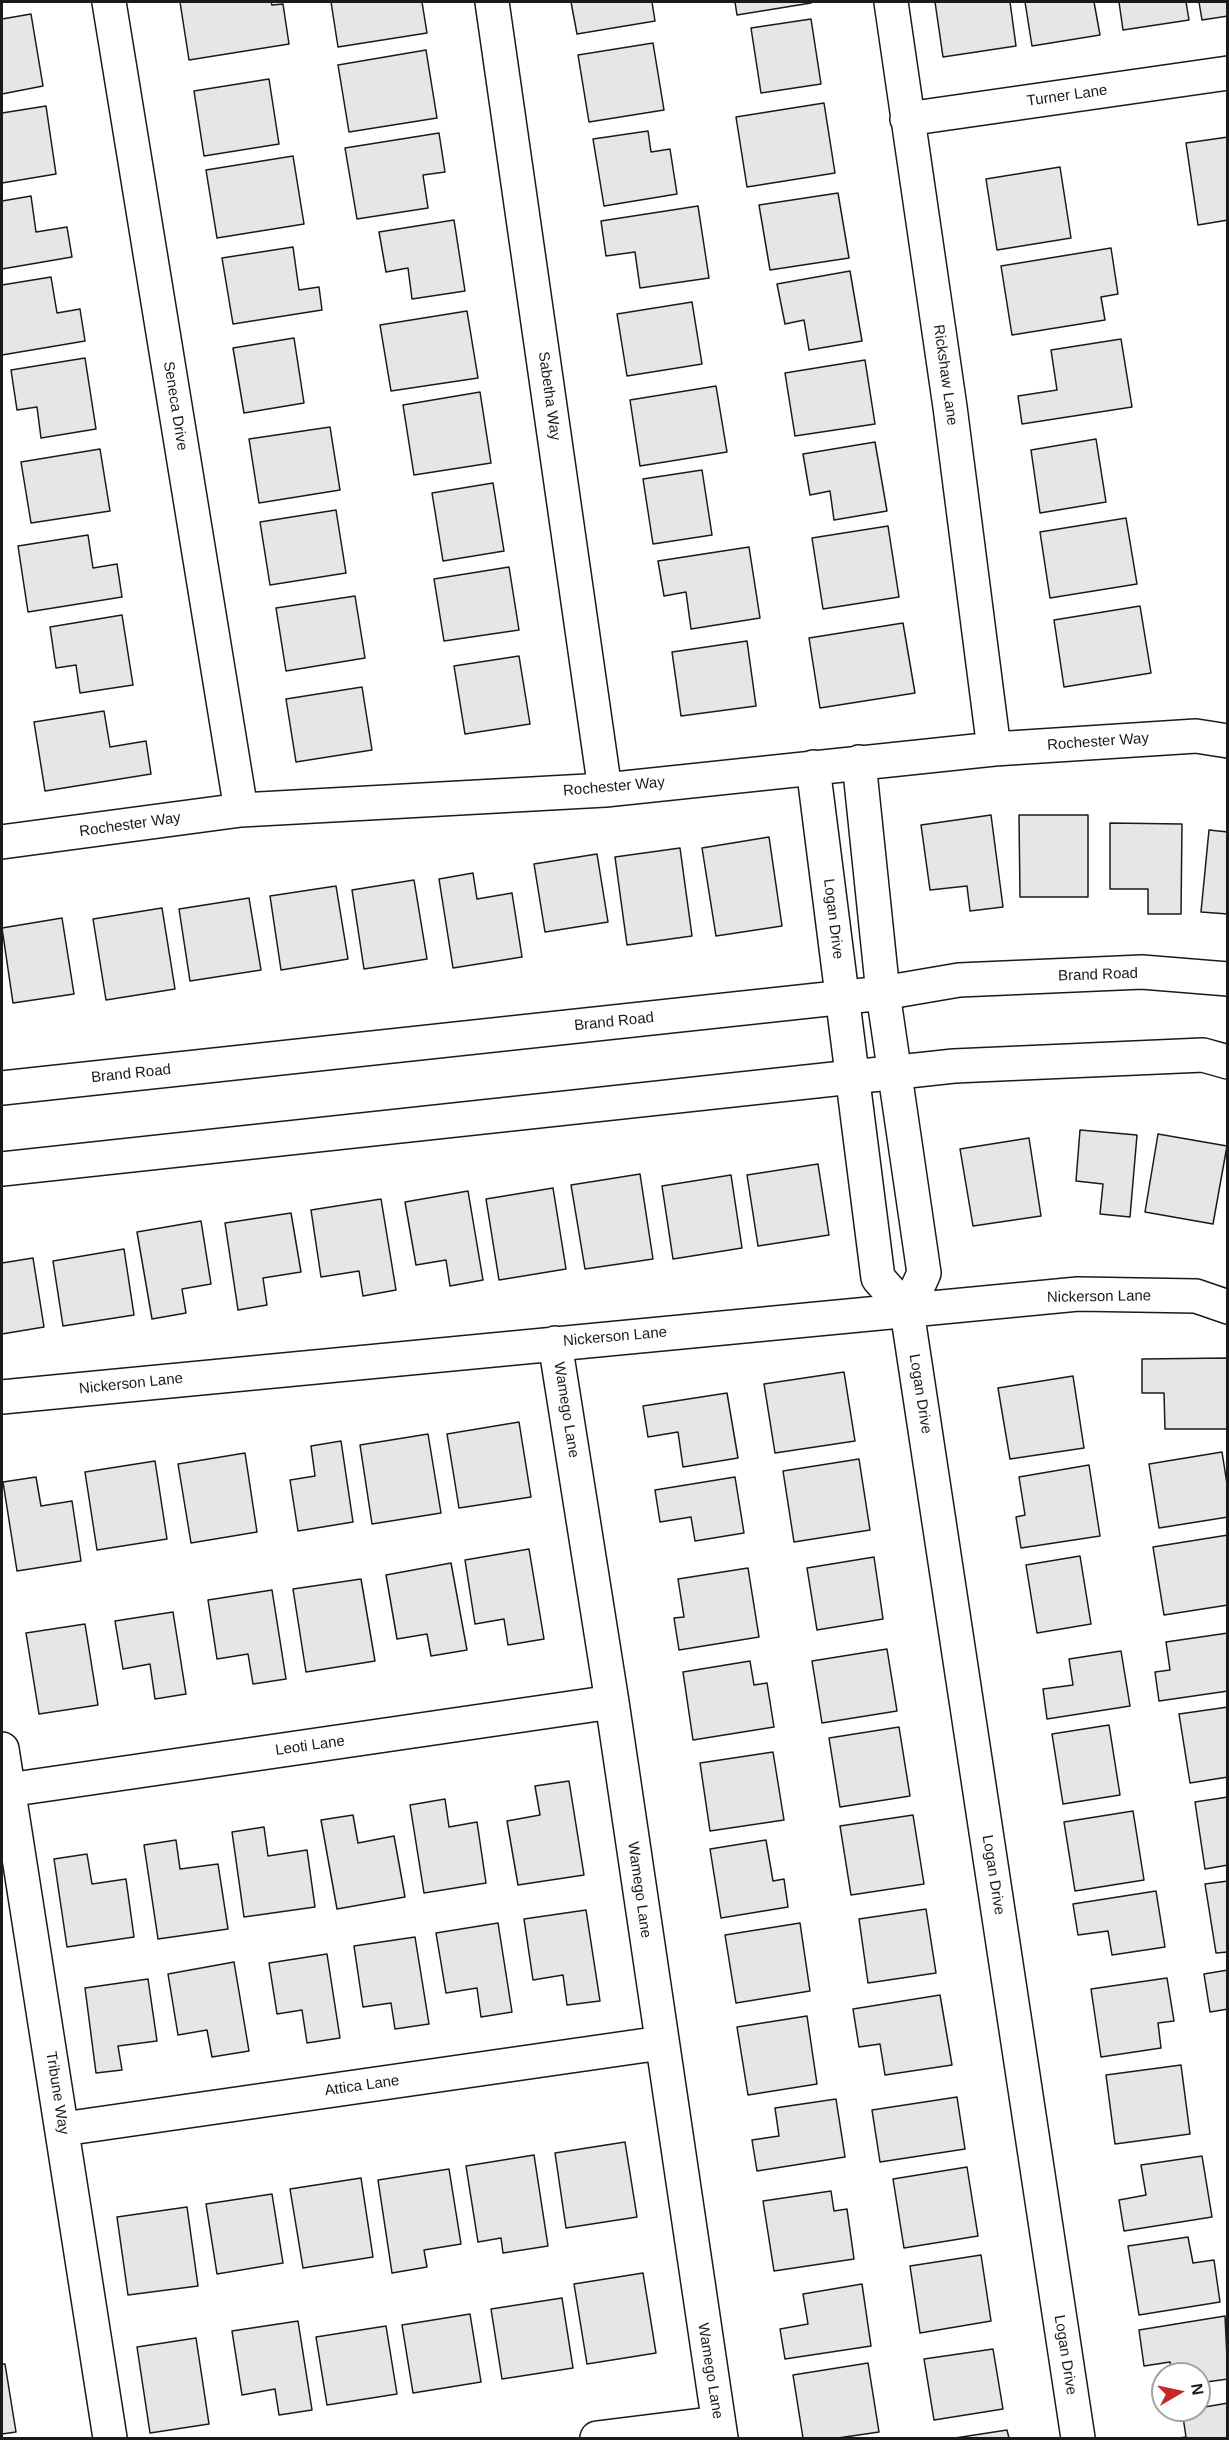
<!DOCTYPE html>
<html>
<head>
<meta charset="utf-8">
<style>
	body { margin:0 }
	#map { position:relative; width:1229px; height:2440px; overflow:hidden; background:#fff; font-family:Arial,sans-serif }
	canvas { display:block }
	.frame { position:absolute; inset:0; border:3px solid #1a1a1a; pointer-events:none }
	.north { position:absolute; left:1151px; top:2362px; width:60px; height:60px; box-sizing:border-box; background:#fff; border:2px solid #a3a3a3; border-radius:50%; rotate:81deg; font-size:16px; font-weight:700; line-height:24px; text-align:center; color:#1a1a1a }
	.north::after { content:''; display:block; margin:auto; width:21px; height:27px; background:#c62828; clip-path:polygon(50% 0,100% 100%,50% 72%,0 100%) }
</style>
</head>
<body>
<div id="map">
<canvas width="1229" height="2440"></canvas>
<div class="frame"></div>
<div class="north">N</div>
</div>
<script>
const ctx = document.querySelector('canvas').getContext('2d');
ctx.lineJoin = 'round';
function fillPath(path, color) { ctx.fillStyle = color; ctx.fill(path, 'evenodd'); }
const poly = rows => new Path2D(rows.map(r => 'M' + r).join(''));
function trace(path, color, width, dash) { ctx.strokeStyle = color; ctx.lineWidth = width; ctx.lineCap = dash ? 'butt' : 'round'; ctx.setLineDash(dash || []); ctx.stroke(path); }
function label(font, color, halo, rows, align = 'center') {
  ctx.font = font + ' Arial,sans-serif'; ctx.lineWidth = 4.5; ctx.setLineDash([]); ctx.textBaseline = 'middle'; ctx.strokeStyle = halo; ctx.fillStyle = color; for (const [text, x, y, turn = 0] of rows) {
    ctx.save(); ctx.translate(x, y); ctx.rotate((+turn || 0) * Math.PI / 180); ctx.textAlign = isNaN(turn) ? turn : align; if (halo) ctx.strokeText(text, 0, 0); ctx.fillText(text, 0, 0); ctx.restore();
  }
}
const building = poly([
	[180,2,271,2,272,5,283,4,289,44,189,60,180,2],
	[331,2,422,2,427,33,338,47,331,2],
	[571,2,652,2,655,21,577,34,571,2],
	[735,2,811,2,811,3,737,15,735,2],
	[935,2,1010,2,1016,46,943,57,935,2],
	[1025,2,1094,2,1100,35,1032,46,1025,2],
	[1119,2,1186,2,1189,20,1123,30,1119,2],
	[1199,2,1228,2,1228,16,1202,20,1199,2],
	[31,14,43,86,2,94,2,19,31,14],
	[811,19,821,84,761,93,751,28,811,19],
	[653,43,664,110,589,122,578,55,653,43],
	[426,50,437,118,349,132,338,65,426,50],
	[269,79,279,144,204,156,194,91,269,79],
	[824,103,835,173,747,187,736,117,824,103],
	[46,106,56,174,2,183,2,113,46,106],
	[648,131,651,152,670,149,677,194,604,206,593,139,648,131],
	[439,133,445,172,423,175,428,208,357,219,345,148,439,133],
	[1228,137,1228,220,1198,225,1186,143,1228,137],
	[293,156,304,224,217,238,206,170,293,156],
	[1060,167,1071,238,997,250,986,179,1060,167],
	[838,193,849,258,770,270,759,205,838,193],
	[31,196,36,232,67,227,72,257,2,269,2,201,31,196],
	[698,206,709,278,640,288,635,252,606,256,601,221,698,206],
	[454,220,465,291,412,299,408,268,386,272,379,232,454,220],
	[293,247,299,290,319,287,322,310,233,324,222,258,293,247],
	[1111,248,1118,294,1101,297,1105,320,1012,335,1001,266,1111,248],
	[850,271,862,341,809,350,804,320,785,324,777,284,850,271],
	[51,277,57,313,80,309,85,341,2,355,2,285,51,277],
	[692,302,702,364,627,376,617,314,692,302],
	[467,311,478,378,391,391,380,325,467,311],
	[294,338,304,403,244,413,233,348,294,338],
	[1121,339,1132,407,1022,424,1018,396,1057,390,1051,350,1121,339],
	[85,358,96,429,41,438,37,407,17,410,11,370,85,358],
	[865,360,875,424,795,436,785,373,865,360],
	[716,386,727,452,640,466,630,400,716,386],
	[480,392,491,463,414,475,403,405,480,392],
	[330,427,340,490,259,503,249,439,330,427],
	[1096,439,1106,502,1040,513,1031,450,1096,439],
	[875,442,887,511,834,520,830,491,810,495,803,454,875,442],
	[100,449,110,511,31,523,21,462,100,449],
	[702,470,712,535,653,544,643,479,702,470],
	[493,483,504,551,443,561,432,493,493,483],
	[336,510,346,573,270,585,260,522,336,510],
	[1126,518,1137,584,1050,598,1040,532,1126,518],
	[888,526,899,597,823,609,812,538,888,526],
	[88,535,93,568,117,564,122,597,28,612,18,546,88,535],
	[749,547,760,618,691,629,686,592,664,596,658,561,749,547],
	[509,567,519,630,444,641,434,579,509,567],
	[355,596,365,658,286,671,276,608,355,596],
	[1140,606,1151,673,1064,687,1054,620,1140,606],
	[122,615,133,685,80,693,76,665,56,668,50,627,122,615],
	[903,623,915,693,820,708,809,638,903,623],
	[747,641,756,706,681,716,672,652,747,641],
	[519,656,530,724,465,734,454,666,519,656],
	[362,687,372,750,296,762,286,699,362,687],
	[104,711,110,747,146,741,151,774,45,791,34,722,104,711],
	[991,815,1003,907,970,911,967,886,930,890,921,825,991,815],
	[1019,815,1088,815,1088,897,1020,897,1019,815],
	[1110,823,1182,824,1181,914,1148,914,1148,889,1110,889,1110,823],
	[1209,830,1228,832,1228,914,1201,912,1209,830],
	[769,837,782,926,716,936,702,848,769,837],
	[680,848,692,936,627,945,615,857,680,848],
	[597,854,608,922,545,932,534,864,597,854],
	[473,873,477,899,512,893,522,957,453,968,439,879,473,873],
	[414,880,427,959,364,969,352,890,414,880],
	[336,886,348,959,281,970,270,896,336,886],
	[249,898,261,970,190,981,179,909,249,898],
	[162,908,175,989,106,1000,93,919,162,908],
	[62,918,74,994,13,1003,2,928,62,918],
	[1080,1130,1137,1135,1130,1217,1100,1214,1103,1184,1076,1181,1080,1130],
	[1158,1134,1227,1146,1213,1224,1145,1212,1158,1134],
	[1029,1138,1041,1216,973,1226,960,1149,1029,1138],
	[818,1164,829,1235,758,1246,747,1175,818,1164],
	[640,1174,653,1259,585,1269,571,1185,640,1174],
	[731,1175,742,1248,673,1259,662,1186,731,1175],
	[553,1188,566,1269,499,1280,486,1199,553,1188],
	[468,1191,483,1280,450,1286,446,1260,416,1265,405,1202,468,1191],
	[381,1199,396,1290,363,1296,359,1271,321,1277,311,1210,381,1199],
	[291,1213,301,1272,263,1278,267,1305,238,1310,225,1223,291,1213],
	[201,1221,211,1284,182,1289,186,1313,152,1319,137,1232,201,1221],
	[124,1249,134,1315,63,1326,53,1261,124,1249],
	[33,1258,44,1327,2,1334,2,1263,33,1258],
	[1228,1358,1228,1429,1165,1429,1164,1393,1142,1393,1142,1359,1228,1358],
	[844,1372,855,1441,775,1453,764,1384,844,1372],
	[1073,1376,1084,1448,1010,1459,998,1388,1073,1376],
	[727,1393,738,1458,683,1467,678,1432,648,1437,643,1406,727,1393],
	[519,1422,531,1497,459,1508,447,1434,519,1422],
	[428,1434,441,1513,372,1524,360,1445,428,1434],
	[341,1441,353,1522,298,1531,290,1480,315,1476,311,1446,341,1441],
	[1222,1452,1228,1490,1228,1517,1159,1528,1149,1464,1222,1452],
	[245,1453,257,1532,191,1543,178,1464,245,1453],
	[859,1459,870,1530,794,1542,783,1471,859,1459],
	[155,1461,167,1539,97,1550,85,1472,155,1461],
	[1089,1465,1100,1536,1021,1548,1016,1517,1025,1515,1019,1477,1089,1465],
	[36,1477,41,1506,72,1501,81,1561,17,1571,3,1482,36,1477],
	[735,1477,744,1533,695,1541,691,1517,660,1522,655,1490,735,1477],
	[1228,1535,1228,1605,1164,1615,1153,1547,1228,1535],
	[529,1549,544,1639,508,1645,504,1619,475,1624,465,1560,529,1549],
	[1080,1556,1091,1624,1037,1633,1026,1565,1080,1556],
	[874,1557,883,1619,817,1630,807,1568,874,1557],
	[451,1563,467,1650,431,1656,427,1634,397,1639,386,1575,451,1563],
	[748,1568,759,1637,679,1650,674,1618,684,1617,678,1579,748,1568],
	[361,1579,375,1661,306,1672,293,1589,361,1579],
	[272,1590,286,1679,253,1684,248,1654,217,1659,208,1600,272,1590],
	[173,1612,186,1694,155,1699,150,1664,123,1669,115,1621,173,1612],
	[85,1624,98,1705,39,1714,26,1633,85,1624],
	[1228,1633,1228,1691,1159,1701,1155,1672,1170,1670,1166,1642,1228,1633],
	[887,1649,897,1711,822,1723,812,1661,887,1649],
	[1121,1651,1130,1706,1047,1719,1043,1689,1073,1685,1069,1659,1121,1651],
	[750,1661,754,1685,767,1683,774,1727,693,1740,683,1672,750,1661],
	[1228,1707,1228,1777,1190,1783,1179,1714,1228,1707],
	[1109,1725,1120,1795,1063,1804,1052,1734,1109,1725],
	[899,1727,910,1796,840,1807,829,1738,899,1727],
	[773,1752,784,1820,710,1831,700,1763,773,1752],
	[569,1781,584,1875,518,1885,507,1821,540,1815,535,1786,569,1781],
	[1228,1797,1228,1865,1205,1869,1195,1802,1228,1797],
	[445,1799,449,1827,477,1822,486,1883,424,1893,410,1805,445,1799],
	[1133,1811,1144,1880,1075,1891,1064,1822,1133,1811],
	[353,1815,358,1843,394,1836,405,1897,337,1909,321,1820,353,1815],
	[913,1815,924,1884,851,1895,840,1826,913,1815],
	[264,1827,268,1856,307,1850,315,1907,244,1917,232,1832,264,1827],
	[176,1840,180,1869,218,1864,228,1929,158,1939,144,1845,176,1840],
	[766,1840,773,1881,784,1879,788,1907,721,1918,710,1849,766,1840],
	[87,1854,92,1884,126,1879,134,1937,67,1947,54,1859,87,1854],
	[1228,1881,1228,1952,1216,1953,1205,1884,1228,1881],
	[1156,1891,1165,1947,1112,1955,1108,1931,1078,1935,1073,1904,1156,1891],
	[926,1909,936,1973,868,1983,859,1919,926,1909],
	[586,1910,600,2001,567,2005,563,1975,533,1980,524,1919,586,1910],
	[498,1923,512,2012,481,2017,477,1988,446,1993,436,1933,498,1923],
	[800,1923,810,1991,736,2003,725,1935,800,1923],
	[415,1937,429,2024,395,2029,391,2003,363,2007,354,1946,415,1937],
	[327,1954,340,2038,307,2043,302,2010,277,2014,269,1963,327,1954],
	[234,1962,249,2051,212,2057,207,2030,178,2035,168,1974,234,1962],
	[1228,1970,1228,2009,1210,2012,1204,1974,1228,1970],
	[1167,1978,1174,2021,1158,2023,1161,2048,1101,2057,1091,1989,1167,1978],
	[148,1979,157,2041,118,2046,122,2070,96,2073,85,1988,148,1979],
	[940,1995,952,2065,885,2075,880,2044,859,2047,853,2009,940,1995],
	[807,2016,817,2084,748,2095,737,2027,807,2016],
	[1181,2065,1190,2134,1115,2144,1106,2075,1181,2065],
	[957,2097,965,2149,880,2162,872,2110,957,2097],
	[836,2099,845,2157,757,2171,752,2140,779,2136,775,2108,836,2099],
	[625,2142,637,2217,566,2228,555,2153,625,2142],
	[534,2155,548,2246,503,2253,501,2238,478,2242,466,2166,534,2155],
	[1202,2156,1212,2217,1124,2231,1119,2200,1146,2195,1141,2165,1202,2156],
	[967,2167,978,2236,904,2248,893,2179,967,2167],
	[449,2169,461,2244,424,2250,427,2267,392,2273,378,2180,449,2169],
	[361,2178,373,2257,303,2268,290,2189,361,2178],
	[831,2191,834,2211,847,2209,854,2259,774,2271,763,2201,831,2191],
	[272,2194,283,2263,217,2274,206,2204,272,2194],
	[187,2207,198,2286,128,2295,117,2217,187,2207],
	[1188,2237,1193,2263,1214,2260,1220,2302,1139,2315,1128,2246,1188,2237],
	[981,2255,991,2321,920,2333,910,2266,981,2255],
	[643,2273,656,2353,587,2364,574,2284,643,2273],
	[862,2284,871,2346,785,2359,780,2329,808,2324,803,2294,862,2284],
	[562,2298,573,2368,502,2379,491,2309,562,2298],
	[470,2314,481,2382,413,2393,402,2325,470,2314],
	[1225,2316,1228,2379,1199,2383,1199,2374,1172,2374,1170,2362,1144,2366,1139,2330,1225,2316],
	[298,2321,312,2410,279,2415,275,2389,242,2395,232,2331,298,2321],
	[386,2326,397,2394,327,2405,316,2337,386,2326],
	[196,2338,209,2424,150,2433,137,2347,196,2338],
	[993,2349,1003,2409,934,2420,924,2359,993,2349],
	[868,2363,879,2432,838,2438,803,2438,793,2375,868,2363],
	[2,2364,5,2364,16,2432,2,2434,2,2364],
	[1228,2403,1228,2438,1179,2438,1186,2437,1182,2410,1199,2410,1199,2408,1228,2403],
	[1007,2430,1009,2438,955,2438,1007,2430]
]);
fillPath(building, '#e6e6e6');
trace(building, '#1a1a1a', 1.5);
const minor = poly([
	[109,2,241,810],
	[492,2,605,790],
	[891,2,950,407,994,749],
	[907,119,1228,73],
	[859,762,883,993,924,1273,907,1311,1078,2438],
	[813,767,878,1278,907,1311],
	[2,842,241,810,605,790,994,749,1196,736,1228,741],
	[555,1343,612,1702,721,2438],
	[2,1397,1078,1294,1196,1296,1228,1307],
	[2,1749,110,2438],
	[8,1790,612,1702],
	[63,2129,661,2043],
	[597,2438,718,2423]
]);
const major = poly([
	[2,1088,883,993,959,980,1142,972,1228,979],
	[2,1169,954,1066,1203,1055,1228,1062]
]);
trace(minor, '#1a1a1a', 36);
trace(major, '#1a1a1a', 36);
trace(minor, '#fff', 33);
trace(major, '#fff', 33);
label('15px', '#1a1a1a', '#fff', [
	["Turner Lane",1067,96,-8],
	["Rickshaw Lane",945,375,82],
	["Sabetha Way",549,396,82],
	["Seneca Drive",175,406,81],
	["Rochester Way",1098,742,-4],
	["Rochester Way",614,787,-5],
	["Rochester Way",130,825,-8],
	["Logan Drive",833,919,83],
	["Brand Road",1098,975,-2],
	["Brand Road",614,1022,-6],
	["Brand Road",131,1074,-6],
	["Nickerson Lane",1099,1297,-1],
	["Nickerson Lane",615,1337,-5],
	["Nickerson Lane",131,1384,-6],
	["Logan Drive",920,1394,81],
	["Wamego Lane",566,1410,81],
	["Leoti Lane",310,1746,-8],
	["Logan Drive",993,1875,81],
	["Wamego Lane",639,1890,82],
	["Attica Lane",362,2086,-8],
	["Tribune Way",57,2093,81],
	["Logan Drive",1065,2355,81],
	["Wamego Lane",710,2371,81]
]);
</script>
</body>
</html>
